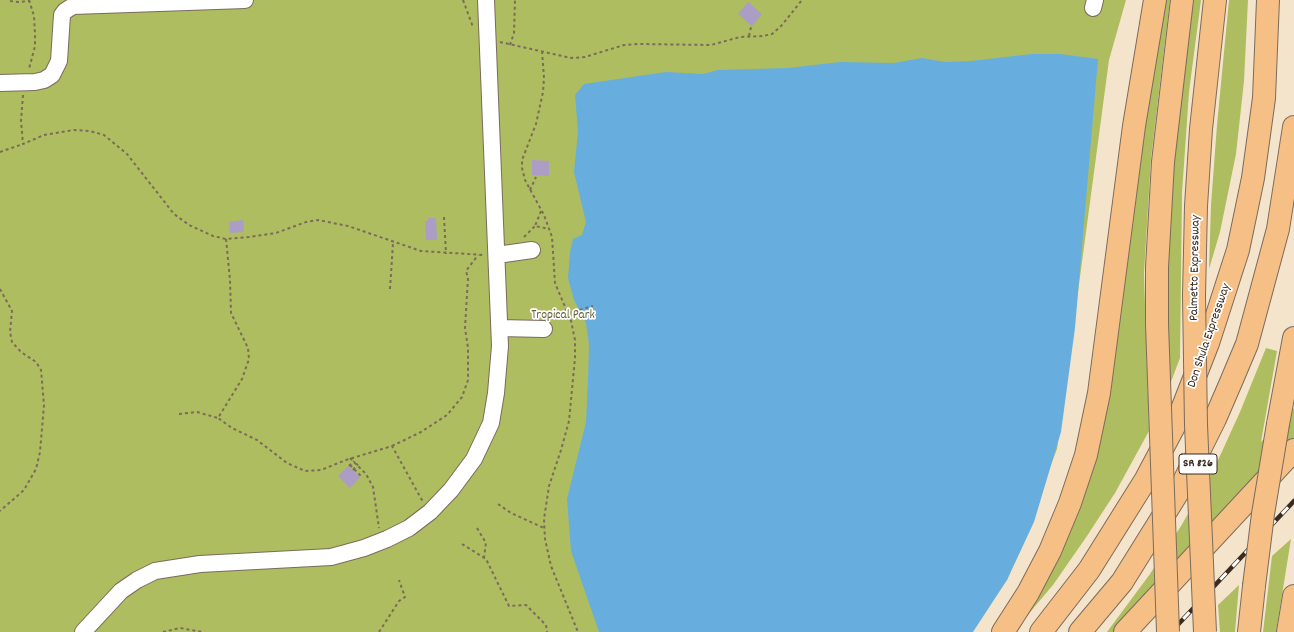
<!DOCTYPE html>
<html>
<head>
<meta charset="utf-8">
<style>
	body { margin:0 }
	canvas { display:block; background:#f5e4cc }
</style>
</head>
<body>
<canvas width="1294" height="632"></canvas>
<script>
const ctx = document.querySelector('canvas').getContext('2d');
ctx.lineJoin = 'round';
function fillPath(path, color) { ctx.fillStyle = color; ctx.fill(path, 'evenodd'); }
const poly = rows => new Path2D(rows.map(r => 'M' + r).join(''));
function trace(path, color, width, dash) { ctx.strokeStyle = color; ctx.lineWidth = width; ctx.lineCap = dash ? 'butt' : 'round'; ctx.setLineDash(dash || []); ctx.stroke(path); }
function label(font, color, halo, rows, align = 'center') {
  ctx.font = font + ' Dekko,sans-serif'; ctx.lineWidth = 3.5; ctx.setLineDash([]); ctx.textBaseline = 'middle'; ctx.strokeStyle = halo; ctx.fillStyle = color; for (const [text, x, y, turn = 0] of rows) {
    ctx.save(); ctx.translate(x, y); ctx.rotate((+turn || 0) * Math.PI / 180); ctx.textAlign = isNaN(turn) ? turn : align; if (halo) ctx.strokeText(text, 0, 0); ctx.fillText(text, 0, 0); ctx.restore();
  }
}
fillPath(poly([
	[0,0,1126,0,1109,60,1057,449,1007,580,964,632,0,632],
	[1165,0,1170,0,1151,158,1144,273,1149,431,1115,493,1087,536,1053,585,1015,630,1057,550,1140,146],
	[1194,0,1201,0,1189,92,1182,193,1180,358,1169,387,1166,297,1174,162,1190,24],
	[1229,0,1248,0,1244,81,1236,154,1220,232,1209,269,1211,205,1217,125],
	[1266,348,1277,351,1261,442,1294,408,1294,440,1116,632,1107,632,1150,574,1181,526,1214,469,1240,412],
	[1291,539,1276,632,1263,632,1272,556],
	[1239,585,1235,632,1220,632,1218,605]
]), '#aebd60');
fillPath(poly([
	[1032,54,1060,54,1098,59,1075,328,1061,432,1034,522,1007,580,973,632,599,632,571,551,567,499,586,422,588,380,589,345,586,323,574,300,568,278,570,252,573,239,582,235,586,222,574,172,578,132,575,95,584,84,666,72,703,74,718,70,788,68,840,62,894,63,922,58,945,62,971,61]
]), '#67aede');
fillPath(poly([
	[748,2,762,14,752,26,738,14],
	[532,160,549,161,549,176,532,175],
	[428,218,436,218,437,240,426,240,425,221,428,221],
	[243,220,244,232,230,233,229,222],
	[348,466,360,477,350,488,338,476]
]), '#ab9dc6');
const minor = poly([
	[1093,8,1095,0],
	[0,83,35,82,44,80,52,75,59,61,62,15,65,11,73,6,245,0],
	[497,255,532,250],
	[500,328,544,329],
	[83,632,121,591,137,580,155,571,200,564,331,557,364,548,387,539,409,528,430,512,451,490,474,459,491,423,496,393,500,346,486,0]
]);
const highway = poly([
	[1194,296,1196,206,1201,129,1215,0],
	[1157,324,1157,267,1163,162,1182,0],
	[1278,424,1294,338],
	[1003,632,1028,593,1050,551,1070,503,1086,455,1099,393,1134,126,1155,0],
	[1041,632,1089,570,1146,479,1179,417,1208,343,1238,250,1253,178,1264,98,1268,0],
	[1080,632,1122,582,1180,489,1215,419,1231,382,1247,344,1278,229,1294,127],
	[1125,632,1294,450],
	[1249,632,1254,586],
	[1288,632,1294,596]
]);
trace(minor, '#7c6b5b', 18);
trace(highway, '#7c6b5b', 24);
trace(poly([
	[29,0,34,16,35,34,35,46,29,69],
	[463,0,473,27],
	[10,1,18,2,29,1],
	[749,36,751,27],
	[500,42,571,58,585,57,624,45,638,44,711,45,740,37,763,36,772,34,782,25,802,0],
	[510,45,514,33,515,0],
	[542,51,544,78,543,92,536,124,522,160,522,168,525,180,544,215,552,237,555,283,571,321,575,340,575,358,569,421,561,450,549,486,544,519,545,539,551,566,578,632],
	[23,95,21,121,23,144,44,135,74,130,90,131,104,135,127,154,174,214,189,225,213,236,226,239,249,237,276,233,306,222,318,220,348,226,421,251,484,255],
	[0,152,23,144],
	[530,190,536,177],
	[541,211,535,226,549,229],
	[444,217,446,254],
	[524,237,535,226],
	[226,239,230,280,231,313,248,348,249,359,242,379,218,418,232,428,257,440,287,463,305,471,321,470,346,460,392,446,423,502],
	[0,289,12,311,10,332,12,342,21,352,36,362,41,370,44,405,40,452,36,469,24,490,0,511],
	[390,289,393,243],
	[568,313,593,306],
	[179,414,197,412,218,418],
	[392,446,421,432,447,415,462,397,468,380,468,348,465,328,468,278,466,271,478,255],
	[350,458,366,474,373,487,379,528],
	[350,465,362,477],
	[349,466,354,461],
	[353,470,358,464],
	[498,504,511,513,544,528],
	[477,528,486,543,484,557],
	[462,544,486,559,509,606,526,605,546,625,547,632],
	[163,632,180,628,202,632],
	[379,632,399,601,405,597,399,580]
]), '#7c6b5b', 2, [3, 3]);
trace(minor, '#fff', 16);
trace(highway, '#f5bf86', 22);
const rail = poly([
	[1171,632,1294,501]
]);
trace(rail, '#3b2a1e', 4.5);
trace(rail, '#fff', 3, [9]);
const highwayBridge = poly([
	[1194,296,1196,425,1205,632],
	[1157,324,1168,632],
	[1254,586,1263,514,1278,424]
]);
trace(highwayBridge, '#7c6b5b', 24, []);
trace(highwayBridge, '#f5bf86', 22);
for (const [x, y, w] of [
	[1198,464,38]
]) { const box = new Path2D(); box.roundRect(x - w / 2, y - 10, w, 20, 3); ctx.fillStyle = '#fff'; ctx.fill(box); trace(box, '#3b2a1e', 1); }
label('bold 12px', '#3b2a1e', null, [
	["SR 826",1198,464]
]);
label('13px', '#3b2a1e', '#fff', [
	["Palmetto Expressway",1196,268,-89],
	["Don Shula Expressway",1210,336,-71]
]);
label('13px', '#635d35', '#fff', [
	["Tropical Park",563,316]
]);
</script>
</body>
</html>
